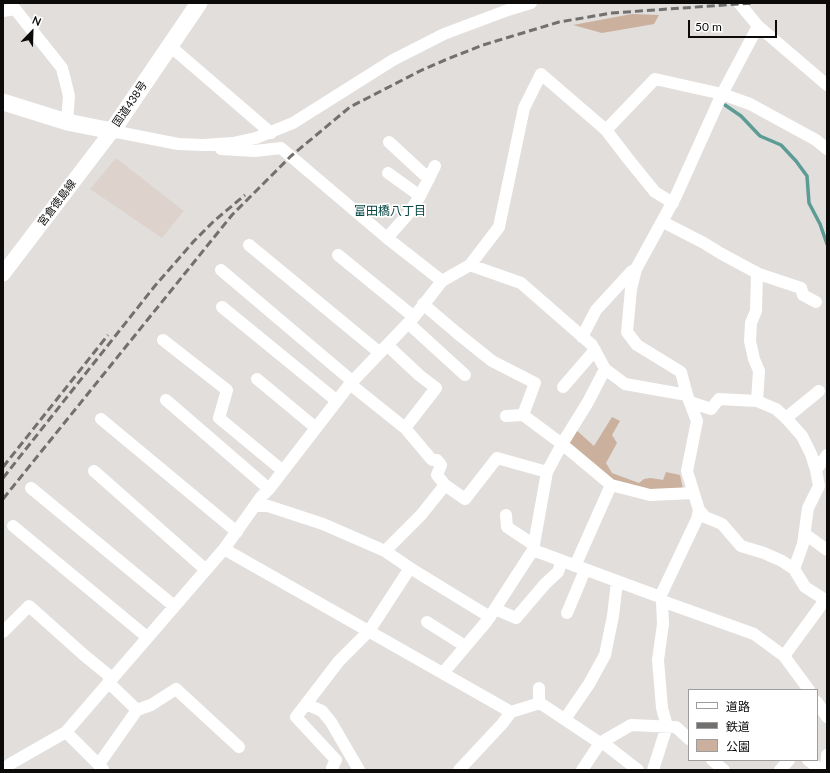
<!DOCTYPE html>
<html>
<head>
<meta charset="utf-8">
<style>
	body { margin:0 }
	#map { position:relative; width:830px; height:773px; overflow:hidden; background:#e1dedc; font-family:Lato,"Noto Sans JP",sans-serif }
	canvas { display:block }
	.frame { position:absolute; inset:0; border:4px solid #0c0b0a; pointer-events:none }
	.legend { position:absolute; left:688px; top:689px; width:130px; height:72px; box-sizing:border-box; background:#fff; border:1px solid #9e9d9d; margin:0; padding:5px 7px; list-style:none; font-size:12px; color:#0c0b0a }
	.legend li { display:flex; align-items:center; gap:8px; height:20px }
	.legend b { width:20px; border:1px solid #9e9d9d }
	.north { position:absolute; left:12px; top:12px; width:40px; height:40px; -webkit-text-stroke:3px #fff; paint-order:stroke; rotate:23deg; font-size:11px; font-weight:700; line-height:16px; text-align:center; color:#0c0b0a }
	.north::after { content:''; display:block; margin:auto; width:14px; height:18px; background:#0c0b0a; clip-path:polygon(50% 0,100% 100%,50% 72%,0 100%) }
	.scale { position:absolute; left:688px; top:20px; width:89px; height:18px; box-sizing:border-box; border:2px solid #0c0b0a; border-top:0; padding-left:5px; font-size:12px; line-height:14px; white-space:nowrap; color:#0c0b0a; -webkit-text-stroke:3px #fff; paint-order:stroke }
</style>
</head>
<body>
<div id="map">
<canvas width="830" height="773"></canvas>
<div class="frame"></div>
<ul class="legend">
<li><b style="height:5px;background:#fff"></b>道路</li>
<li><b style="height:5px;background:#71706e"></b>鉄道</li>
<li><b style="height:11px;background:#cab09d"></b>公園</li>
</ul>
<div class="north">N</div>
<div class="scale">50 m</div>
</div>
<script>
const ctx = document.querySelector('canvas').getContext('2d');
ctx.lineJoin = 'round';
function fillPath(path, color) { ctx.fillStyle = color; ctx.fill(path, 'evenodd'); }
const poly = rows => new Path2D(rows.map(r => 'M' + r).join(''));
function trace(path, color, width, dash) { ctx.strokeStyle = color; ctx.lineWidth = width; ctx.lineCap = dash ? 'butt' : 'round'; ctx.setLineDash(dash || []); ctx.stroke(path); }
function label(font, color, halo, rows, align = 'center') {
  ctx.font = font + ' Lato,"Noto Sans JP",sans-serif'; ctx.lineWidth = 3.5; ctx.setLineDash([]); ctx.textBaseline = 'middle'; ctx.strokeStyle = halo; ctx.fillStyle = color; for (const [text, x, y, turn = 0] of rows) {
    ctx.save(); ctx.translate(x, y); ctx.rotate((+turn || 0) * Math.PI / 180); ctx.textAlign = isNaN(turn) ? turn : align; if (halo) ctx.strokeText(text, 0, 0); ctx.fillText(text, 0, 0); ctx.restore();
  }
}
fillPath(poly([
	[116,158,184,211,162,238,90,189]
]), '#ded3cc');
fillPath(poly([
	[632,14,659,15,654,24,602,33,573,25],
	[612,417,620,421,612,435,617,443,606,463,612,473,639,483,644,479,651,478,663,480,666,472,680,475,683,489,667,491,628,487,613,482,566,442,575,429,594,446]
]), '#cab09d');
trace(poly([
	[725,105,741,116,760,136,781,145,796,161,807,176,809,203,820,224,827,244]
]), '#5c9c95', 3.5);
trace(poly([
	[739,3,758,26,827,85],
	[3,11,15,9,62,68,69,96,67,122],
	[170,46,271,133],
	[606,130,629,160,655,192,673,203],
	[112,131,178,144,203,145,233,143,256,138,293,123,393,60,444,34,508,10,531,3],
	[389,142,429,179],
	[221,149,255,151,281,148,387,238,442,281],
	[388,173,420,196],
	[663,222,704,243,720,253,759,274,801,288,803,295,816,302],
	[387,238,409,213,420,196,435,166],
	[249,245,380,353],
	[338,255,414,317],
	[470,265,499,227,524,108,541,74,606,130,655,79,722,94,750,104,816,140,827,149],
	[221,270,352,381],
	[423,304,457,333,492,361,535,383,523,415],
	[222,307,337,401],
	[408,323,465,375],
	[582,337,596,310,631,272,636,269],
	[163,340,227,390,219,418,283,471],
	[605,369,588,402,562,444,611,485,650,495,693,493],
	[257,379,316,428],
	[350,384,405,428,436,388,419,375,387,345],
	[563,387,595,350],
	[687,395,681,372,637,345,627,332,631,289,636,269,676,196,722,94,758,26],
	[166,400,269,489],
	[757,401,759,371,754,359,750,341,751,323,756,311,757,274],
	[690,402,711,409,719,399,757,401,776,409,786,418,802,436,811,454,816,470,819,486,808,508,803,544,794,569,805,587,827,601],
	[506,416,523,415,562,444,547,472,533,550],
	[786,418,819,391],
	[101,419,237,532],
	[816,470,827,455],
	[94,471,206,570],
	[445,485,465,499,497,458,547,472],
	[31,488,174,606],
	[255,506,268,506,323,524,385,551,410,568,369,631,339,661,296,717,336,760,332,768],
	[699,510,705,517,722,524,741,546,764,553,782,561,794,569],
	[506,515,507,527,534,545],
	[13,526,147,637],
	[805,534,827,550],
	[224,549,261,497,269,489,350,384,414,317,442,281,470,265,521,283,592,345,605,369,625,384,687,395,697,421,687,471,699,510,697,519,660,597,533,550,487,621,443,673],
	[385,551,421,515,445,485,437,475,441,465,437,460,432,460,405,428],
	[575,566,611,485],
	[410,568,490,617],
	[662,601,754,634,784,656,809,690],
	[495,609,516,618,545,584,558,572,562,561],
	[567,613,585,570],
	[427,622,465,646],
	[3,632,29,606,85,656,112,678],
	[784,656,825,600],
	[108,682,137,710,151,705,176,689,239,747],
	[539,688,539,698,540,703],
	[817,702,827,717],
	[306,704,322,711,331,722,359,770],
	[565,719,589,684,605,655,613,616,617,582],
	[66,732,103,769],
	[602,742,638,770],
	[712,760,724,770],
	[808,760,821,770],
	[99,764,137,710],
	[3,770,10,764,66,732,224,549,511,712,540,703,600,743,631,725,676,727,689,739],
	[459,770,502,724,511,712],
	[582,770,600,743],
	[653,770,667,726,662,708,658,660,663,624,662,601,660,597],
	[780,770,789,760],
	[826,770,827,755]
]), '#fff', 12);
trace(poly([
	[3,274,112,131]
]), '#fff', 15);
trace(poly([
	[3,102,67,122,112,131,199,3]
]), '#fff', 17);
trace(poly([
	[3,467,108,335],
	[3,478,154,287,194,241,214,221,245,195],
	[3,499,232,215,291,156,350,107,422,70,445,60,483,45,559,22,612,13,753,3]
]), '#71706e', 3, [8, 4]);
label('11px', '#0c0b0a', '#fff', [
	["国道438号",130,104,-56],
	["宮倉徳島線",57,203,-53]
]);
label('12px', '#074743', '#fff', [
	["富田橋八丁目",390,211]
]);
</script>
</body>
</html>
